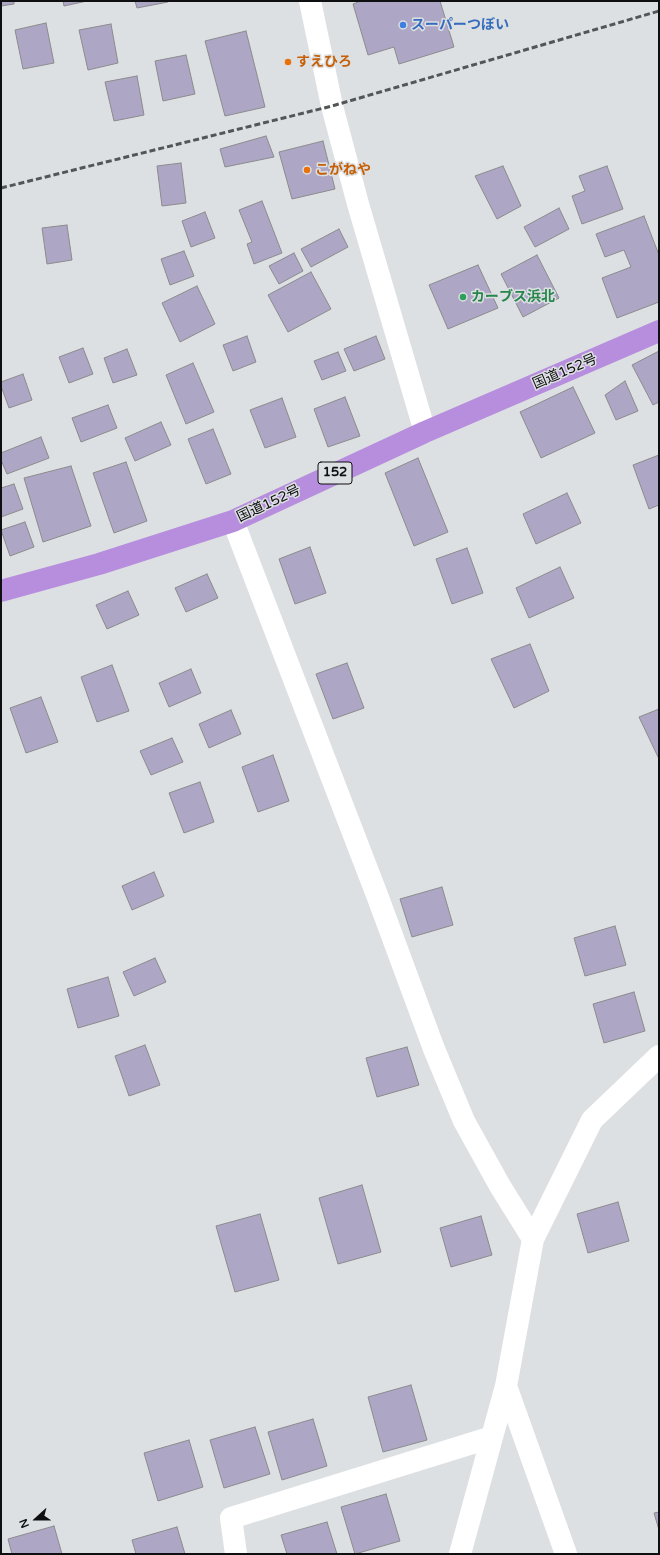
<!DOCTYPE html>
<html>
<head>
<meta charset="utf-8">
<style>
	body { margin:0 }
	#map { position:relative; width:660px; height:1555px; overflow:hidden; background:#dde0e2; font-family:"Varela Round",sans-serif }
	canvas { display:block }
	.frame { position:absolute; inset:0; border:2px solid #0e0f10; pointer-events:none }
	.north { position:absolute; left:16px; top:1499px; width:40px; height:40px; -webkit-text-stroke:3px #dde0e2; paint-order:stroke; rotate:249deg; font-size:11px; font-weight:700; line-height:16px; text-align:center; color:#0e0f10 }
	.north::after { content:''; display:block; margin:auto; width:14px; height:18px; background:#0e0f10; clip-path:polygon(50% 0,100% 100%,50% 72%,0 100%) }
</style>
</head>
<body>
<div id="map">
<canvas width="660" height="1555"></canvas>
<div class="frame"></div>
<div class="north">N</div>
</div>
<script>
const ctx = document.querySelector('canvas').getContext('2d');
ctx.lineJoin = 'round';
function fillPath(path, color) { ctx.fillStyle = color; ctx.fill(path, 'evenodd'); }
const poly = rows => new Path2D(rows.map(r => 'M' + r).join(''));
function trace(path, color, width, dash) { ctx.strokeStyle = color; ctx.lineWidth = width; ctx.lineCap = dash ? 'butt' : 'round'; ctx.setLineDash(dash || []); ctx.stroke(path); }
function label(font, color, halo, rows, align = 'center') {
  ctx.font = font + ' "Varela Round","Noto Sans JP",sans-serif'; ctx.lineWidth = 3; ctx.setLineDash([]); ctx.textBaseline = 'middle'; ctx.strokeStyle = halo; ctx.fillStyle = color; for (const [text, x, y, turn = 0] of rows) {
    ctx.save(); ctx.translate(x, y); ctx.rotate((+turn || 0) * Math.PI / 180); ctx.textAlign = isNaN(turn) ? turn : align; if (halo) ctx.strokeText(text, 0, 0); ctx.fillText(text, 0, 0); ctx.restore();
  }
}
const building = poly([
	[1,1,14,1,14,4,1,6,1,1],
	[63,1,87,1,64,6,63,1],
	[135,1,168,1,168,2,137,8,135,1],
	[361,1,440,1,454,47,399,64,394,47,368,55,353,4,361,1],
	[46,23,54,63,23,69,15,30,46,23],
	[111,24,118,63,88,70,79,30,111,24],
	[246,31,265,107,225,116,205,41,246,31],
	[186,55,195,94,163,101,155,61,186,55],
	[137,76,144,115,114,121,105,82,137,76],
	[266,136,274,157,225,167,220,149,266,136],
	[323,141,335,189,292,199,279,152,323,141],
	[181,163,186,203,162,206,157,166,181,163],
	[503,166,521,206,497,219,475,176,503,166],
	[607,166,623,209,582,224,572,196,585,191,579,176,607,166],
	[262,201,282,253,254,264,247,244,252,242,239,210,262,201],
	[559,208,569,229,535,247,524,227,559,208],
	[205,212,215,238,191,247,182,221,205,212],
	[644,216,659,255,659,302,617,318,602,278,631,267,624,250,605,257,596,234,644,216],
	[67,225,72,260,47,264,42,228,67,225],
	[339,229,348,247,311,267,301,249,339,229],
	[184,251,194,276,170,285,161,259,184,251],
	[294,253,303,271,279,284,269,266,294,253],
	[537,255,559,298,523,317,501,274,537,255],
	[478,265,498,308,448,329,429,285,478,265],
	[311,272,331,309,288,332,268,295,311,272],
	[197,286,215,324,180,342,162,303,197,286],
	[247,336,256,362,233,371,223,345,247,336],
	[376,336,385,359,354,371,344,349,376,336],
	[83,348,93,374,69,383,59,357,83,348],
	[127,349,137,375,113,383,104,358,127,349],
	[659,351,659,402,653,405,632,365,659,351],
	[338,352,346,371,322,380,314,361,338,352],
	[193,363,214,412,186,424,166,375,193,363],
	[23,374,32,400,9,408,1,386,1,382,23,374],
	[625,381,638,411,616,420,605,395,625,381],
	[573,387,595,433,541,458,520,412,573,387],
	[345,397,360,436,328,447,314,409,345,397],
	[282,398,296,437,265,448,250,410,282,398],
	[108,405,117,428,81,442,72,418,108,405],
	[161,422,171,445,135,461,125,438,161,422],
	[213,429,231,474,206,484,188,439,213,429],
	[41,437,49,458,7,474,1,460,1,453,41,437],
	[659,455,659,505,649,509,633,465,659,455],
	[418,458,448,532,414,546,385,473,418,458],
	[126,462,147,521,114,533,93,473,126,462],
	[71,466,91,526,43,542,24,478,71,466],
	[14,484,23,509,1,517,1,488,14,484],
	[567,493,581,523,536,544,523,514,567,493],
	[25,522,34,547,10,556,1,530,25,522],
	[310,547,326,593,295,604,279,559,310,547],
	[467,548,483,593,452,604,436,559,467,548],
	[560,567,574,598,529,618,516,588,560,567],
	[207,574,218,598,186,612,175,588,207,574],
	[128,591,139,615,107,629,96,605,128,591],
	[530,644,549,691,514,708,491,659,530,644],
	[347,663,364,708,333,719,316,674,347,663],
	[112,665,129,711,97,722,81,677,112,665],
	[191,669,201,693,169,707,159,683,191,669],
	[41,697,58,742,26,753,10,708,41,697],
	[659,709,659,759,639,717,659,709],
	[231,710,241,734,209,748,199,724,231,710],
	[172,738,183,762,151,775,140,751,172,738],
	[273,755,289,801,258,812,242,767,273,755],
	[200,782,214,822,184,833,169,793,200,782],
	[154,872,164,896,132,910,122,886,154,872],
	[442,887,453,925,412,937,400,899,442,887],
	[615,926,626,965,585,976,574,938,615,926],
	[155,958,166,982,134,996,123,972,155,958],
	[108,977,119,1016,78,1028,67,989,108,977],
	[634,992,645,1031,604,1043,593,1004,634,992],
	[145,1045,160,1085,129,1096,115,1056,145,1045],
	[407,1047,419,1085,377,1097,366,1058,407,1047],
	[362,1185,381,1252,338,1264,319,1198,362,1185],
	[618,1202,629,1241,588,1253,577,1214,618,1202],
	[260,1214,279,1280,235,1292,216,1226,260,1214],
	[481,1216,492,1255,451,1267,440,1228,481,1216],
	[411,1385,427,1440,383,1452,368,1397,411,1385],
	[313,1419,327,1466,282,1480,268,1432,313,1419],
	[255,1427,270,1474,224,1488,210,1440,255,1427],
	[189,1440,203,1487,158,1501,144,1453,189,1440],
	[386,1494,400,1541,355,1554,341,1507,386,1494],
	[659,1512,659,1530,654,1513,659,1512],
	[327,1522,337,1554,287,1554,281,1535,327,1522],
	[54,1526,62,1554,12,1554,8,1539,54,1526],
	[177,1527,185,1554,136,1554,132,1540,177,1527]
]);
fillPath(building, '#ada7c5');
trace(building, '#8b8a8d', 1);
trace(poly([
	[233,521,377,895,434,1049,464,1121,500,1186,533,1239],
	[506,1386,566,1554],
	[236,1554,231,1518,492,1437],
	[460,1554,506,1386,533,1239,592,1120,659,1056]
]), '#fff', 22);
trace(poly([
	[310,1,332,106,358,204,425,432]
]), '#fff', 22);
trace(poly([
	[1,591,99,564,233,521,425,432,659,331]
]), '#b78edd', 22);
trace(poly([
	[1,188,332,106,659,11]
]), '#535556', 3, [6, 3]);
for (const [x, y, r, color] of [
	[403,25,4,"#3f7fe0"],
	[288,62,4,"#e8710a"],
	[307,170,4,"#e8710a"],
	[463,297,4,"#2e9e5b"]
]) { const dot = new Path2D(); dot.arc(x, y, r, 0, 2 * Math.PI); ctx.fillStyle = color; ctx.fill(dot); trace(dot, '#dde0e2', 1.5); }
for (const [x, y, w] of [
	[335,473,34]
]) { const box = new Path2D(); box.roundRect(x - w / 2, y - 11, w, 22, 3); ctx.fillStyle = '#dde0e2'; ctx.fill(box); trace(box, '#0e0f10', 1); }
label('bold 13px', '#0e0f10', null, [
	["152",335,473]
]);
label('bold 14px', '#366cbe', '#dde0e2', [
	["スーパーつぼい",411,25]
], 'left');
label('bold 14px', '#c56008', '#dde0e2', [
	["すえひろ",296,62],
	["こがねや",315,170]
], 'left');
label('bold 14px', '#27864d', '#dde0e2', [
	["カーブス浜北",471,297]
], 'left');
label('14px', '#0e0f10', '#dde0e2', [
	["国道152号",565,372,-23],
	["国道152号",269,504,-25]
]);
</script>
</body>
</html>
